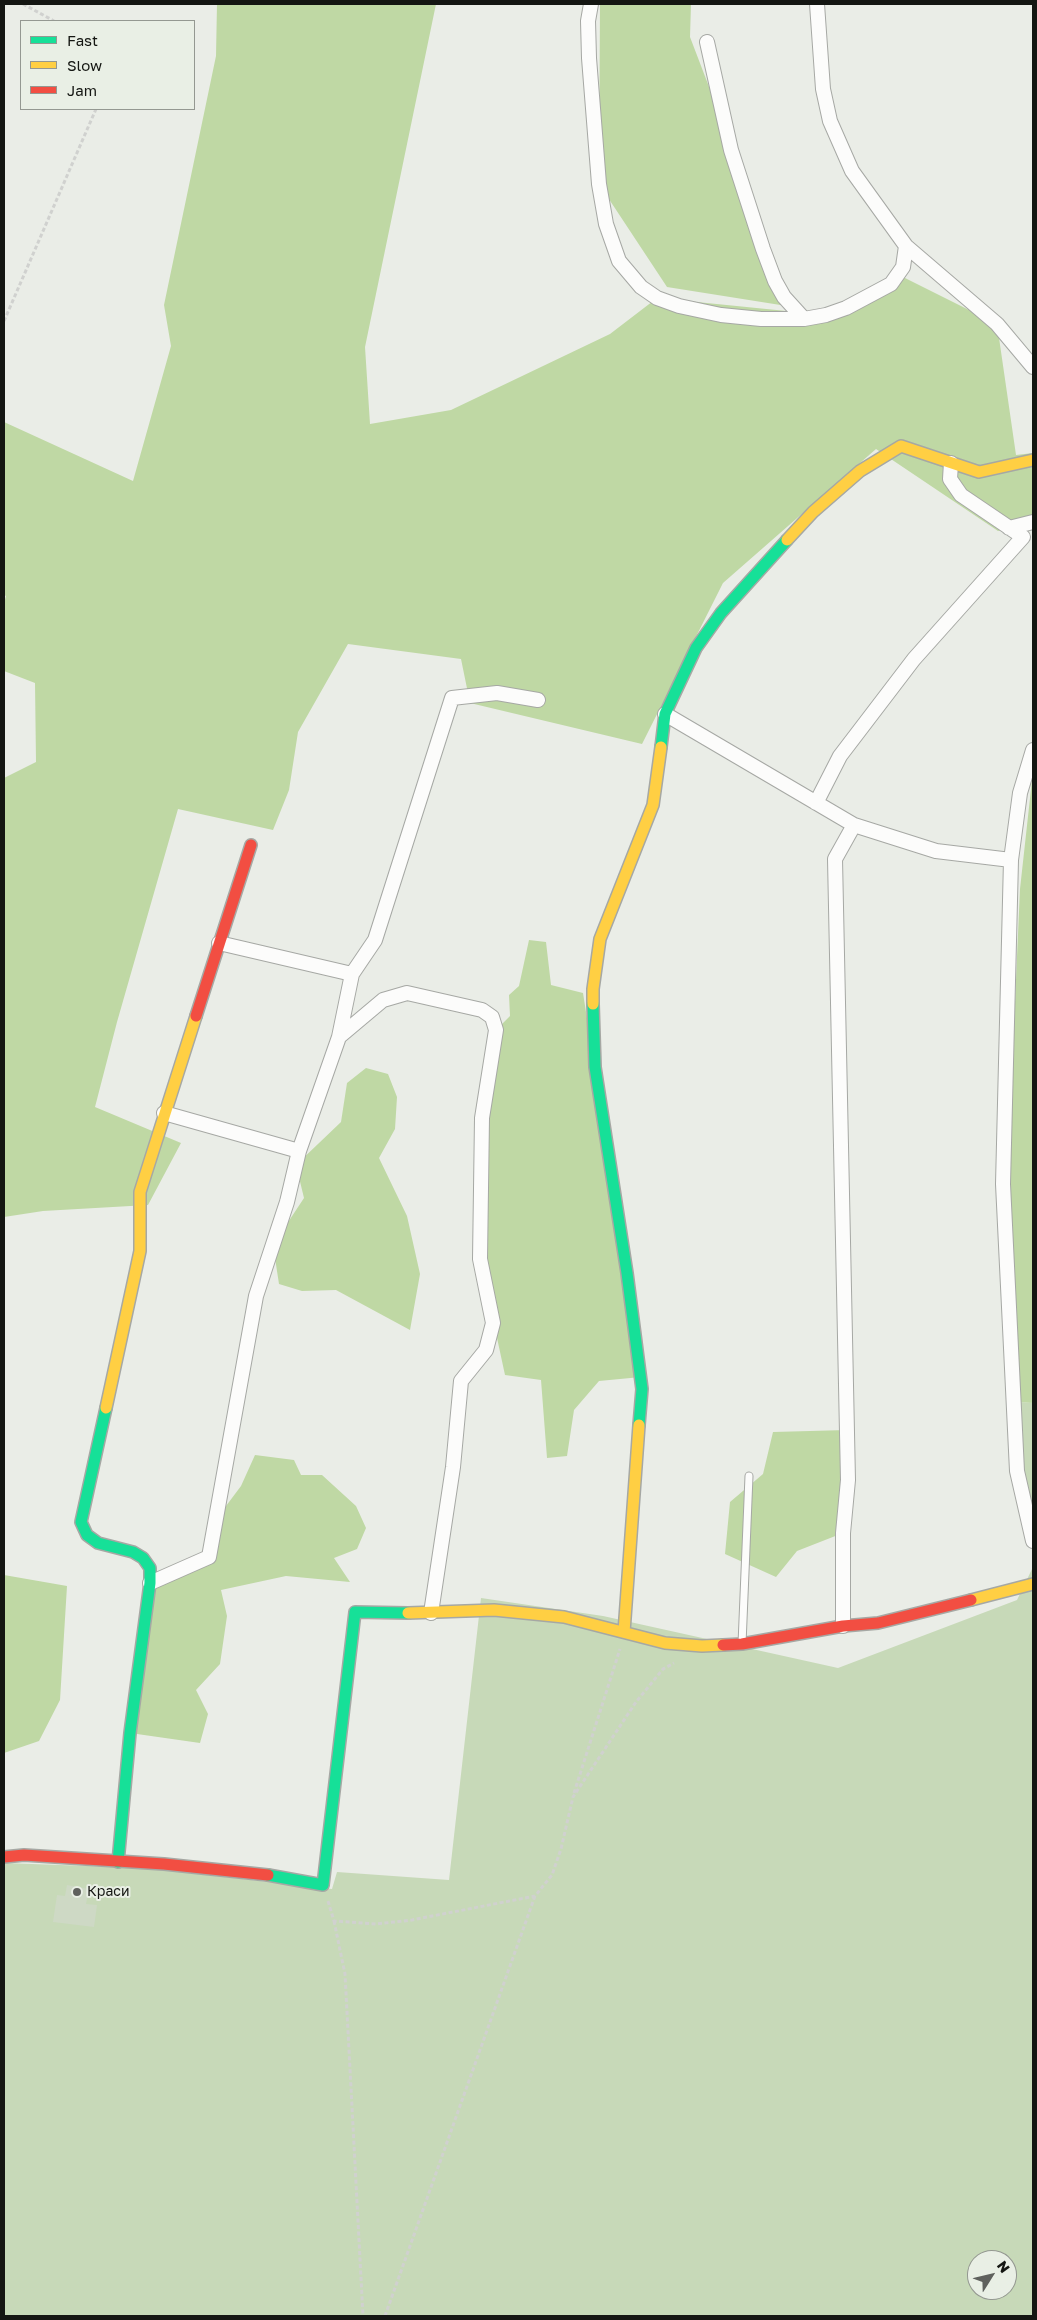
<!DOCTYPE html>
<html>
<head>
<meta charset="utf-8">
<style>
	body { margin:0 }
	#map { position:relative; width:1037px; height:2320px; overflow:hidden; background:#eaede7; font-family:"Golos Text",sans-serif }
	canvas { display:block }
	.frame { position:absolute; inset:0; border:5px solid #141612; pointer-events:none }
	.legend { position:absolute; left:20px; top:20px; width:175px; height:90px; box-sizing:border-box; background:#e9efe5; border:1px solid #949891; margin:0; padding:6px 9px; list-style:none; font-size:15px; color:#141612 }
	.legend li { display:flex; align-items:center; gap:10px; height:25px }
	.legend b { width:25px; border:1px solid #949891 }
	.north { position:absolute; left:967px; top:2250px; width:50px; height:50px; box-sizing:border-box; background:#e9efe5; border:1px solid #949891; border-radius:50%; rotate:54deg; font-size:14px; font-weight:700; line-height:20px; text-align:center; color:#141612 }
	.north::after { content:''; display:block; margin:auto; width:18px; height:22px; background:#5f615d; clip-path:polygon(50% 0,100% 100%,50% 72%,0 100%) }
</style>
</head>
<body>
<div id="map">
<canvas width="1037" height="2320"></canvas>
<div class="frame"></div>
<ul class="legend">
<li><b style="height:6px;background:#16e098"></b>Fast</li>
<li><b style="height:6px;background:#ffcf43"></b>Slow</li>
<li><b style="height:6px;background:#f24e42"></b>Jam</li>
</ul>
<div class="north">N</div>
</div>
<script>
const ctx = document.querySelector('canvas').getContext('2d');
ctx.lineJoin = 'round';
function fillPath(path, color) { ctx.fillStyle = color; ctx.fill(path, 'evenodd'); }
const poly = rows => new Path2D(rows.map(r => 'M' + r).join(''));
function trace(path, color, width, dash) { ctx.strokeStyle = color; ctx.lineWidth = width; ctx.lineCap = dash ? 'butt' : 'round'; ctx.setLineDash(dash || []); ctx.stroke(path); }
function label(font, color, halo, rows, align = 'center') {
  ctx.font = font + ' "Golos Text",sans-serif'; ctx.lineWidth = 4; ctx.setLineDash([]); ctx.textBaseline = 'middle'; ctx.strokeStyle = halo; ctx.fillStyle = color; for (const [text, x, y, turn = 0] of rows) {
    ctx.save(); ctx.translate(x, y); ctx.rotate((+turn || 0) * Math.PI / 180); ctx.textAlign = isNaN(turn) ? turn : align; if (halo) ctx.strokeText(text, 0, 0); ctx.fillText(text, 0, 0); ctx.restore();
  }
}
fillPath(poly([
	[1019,1402,1033,1403,1033,1541,1017,1471],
	[1033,1567,1033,2316,4,2316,4,1863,144,1868,332,1889,337,1872,449,1880,481,1598,603,1616,838,1668,1017,1600],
	[977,2260,1007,2260,1007,2290,977,2290]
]), '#c7d9b8');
fillPath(poly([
	[217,4,436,4,365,347,370,424,451,410,610,334,657,298,826,315,899,275,997,324,1016,455,1033,453,1033,523,998,531,876,449,723,583,642,744,470,703,461,659,348,644,298,732,289,790,273,830,178,809,117,1022,95,1107,181,1143,148,1205,43,1211,4,1217,4,778,36,762,35,683,4,671,4,603,6,596,4,595,4,422,133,481,171,346,164,305,216,56],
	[600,4,691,4,690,37,793,307,667,287,599,184],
	[1033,771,1033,1403,1019,1402,1008,1160,1020,889],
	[529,940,546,942,551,985,583,993,627,1273,641,1377,599,1381,574,1410,567,1456,547,1458,541,1380,505,1375,480,1259,482,1118,496,1030,510,1016,509,995,519,986],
	[366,1068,388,1074,397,1097,395,1129,379,1158,407,1216,420,1274,410,1330,336,1290,302,1291,279,1284,273,1245,304,1198,296,1165,341,1122,347,1083],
	[847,1430,843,1533,797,1551,776,1577,725,1554,730,1502,763,1474,773,1432],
	[255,1455,294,1460,301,1475,322,1475,356,1506,366,1528,357,1549,334,1558,350,1582,286,1576,221,1590,227,1616,220,1664,196,1690,208,1714,200,1743,130,1733,150,1583,209,1557,226,1506,241,1486],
	[4,1575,67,1586,60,1700,39,1741,4,1753]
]), '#bfd8a4');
fillPath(poly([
	[67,1885,89,1889,86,1904,97,1905,94,1927,53,1922,57,1895,65,1896]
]), '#ced9c5');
const lane = poly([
	[742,1644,749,1476]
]);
const street = poly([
	[591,4,588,21,589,58,599,184,606,224,619,261,641,287,657,298,679,306,721,315,761,319,804,319,826,315,846,308,891,284,903,267,906,246],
	[817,4,823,89,830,121,852,171,906,246,997,324,1033,367],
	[707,42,731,150,763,249,775,281,784,297,804,319],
	[1009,528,1033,522],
	[665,714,854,825,835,859,848,1480,843,1533,843,1626],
	[816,803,840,756,914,659,1023,537,961,495,950,479,951,463],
	[854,825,936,851,1011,860,1003,1184,1017,1471,1033,1541],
	[1011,860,1020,793,1033,750],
	[219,943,352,974],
	[339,1037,383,1000,407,993,482,1010,492,1017,496,1030,482,1118,480,1259,493,1323,486,1350,461,1381,453,1467,431,1613],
	[164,1113,299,1151],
	[150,1583,209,1557,256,1296,287,1202,299,1151,339,1037,352,974,375,940,452,698,497,693,538,700]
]);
const fast = poly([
	[661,747,665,714,696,648,721,613,787,540],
	[593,1004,595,1067,627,1273,642,1389,639,1425],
	[106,1408,81,1522,87,1535,98,1543,133,1552,143,1558,150,1568,150,1583,130,1733,118,1862],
	[268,1875,323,1885,355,1612,408,1613]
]);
const slow = poly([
	[787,540,813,512,860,471,901,446,979,472,1033,460],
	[593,1004,593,989,600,939,653,805,661,747],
	[106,1408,140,1251,140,1192,196,1016],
	[971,1600,1033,1584],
	[408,1613,494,1610,564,1617,665,1643,702,1646,723,1645],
	[624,1632,639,1425]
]);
const jam = poly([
	[196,1016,251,845],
	[723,1645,742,1644,843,1626,878,1623,971,1600],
	[4,1857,24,1855,164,1864,268,1875]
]);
trace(lane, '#a6a8a4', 9);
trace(street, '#a6a8a4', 16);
trace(fast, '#a6a8a4', 14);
trace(slow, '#a6a8a4', 14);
trace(jam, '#a6a8a4', 14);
trace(poly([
	[23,4,54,21],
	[4,321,96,109],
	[574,1793,620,1649],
	[328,1901,334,1921,376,1924,412,1920,535,1896,552,1875,561,1849,573,1797,636,1702,663,1669,674,1663],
	[334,1921,345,1974,363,2316],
	[385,2316,535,1896]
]), '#d0d1cf', 3, [4, 2.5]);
trace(lane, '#fcfcfb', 7);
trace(street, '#fcfcfb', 14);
trace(fast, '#16e098', 11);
trace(slow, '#ffcf43', 11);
trace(jam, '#f24e42', 11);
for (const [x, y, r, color] of [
	[77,1892,5,"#5f615d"]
]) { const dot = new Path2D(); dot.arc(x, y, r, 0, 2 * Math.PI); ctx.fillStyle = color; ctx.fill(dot); trace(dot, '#e9efe5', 2); }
label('14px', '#141612', '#e9efe5', [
	["Краси",87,1892]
], 'left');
</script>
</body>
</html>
